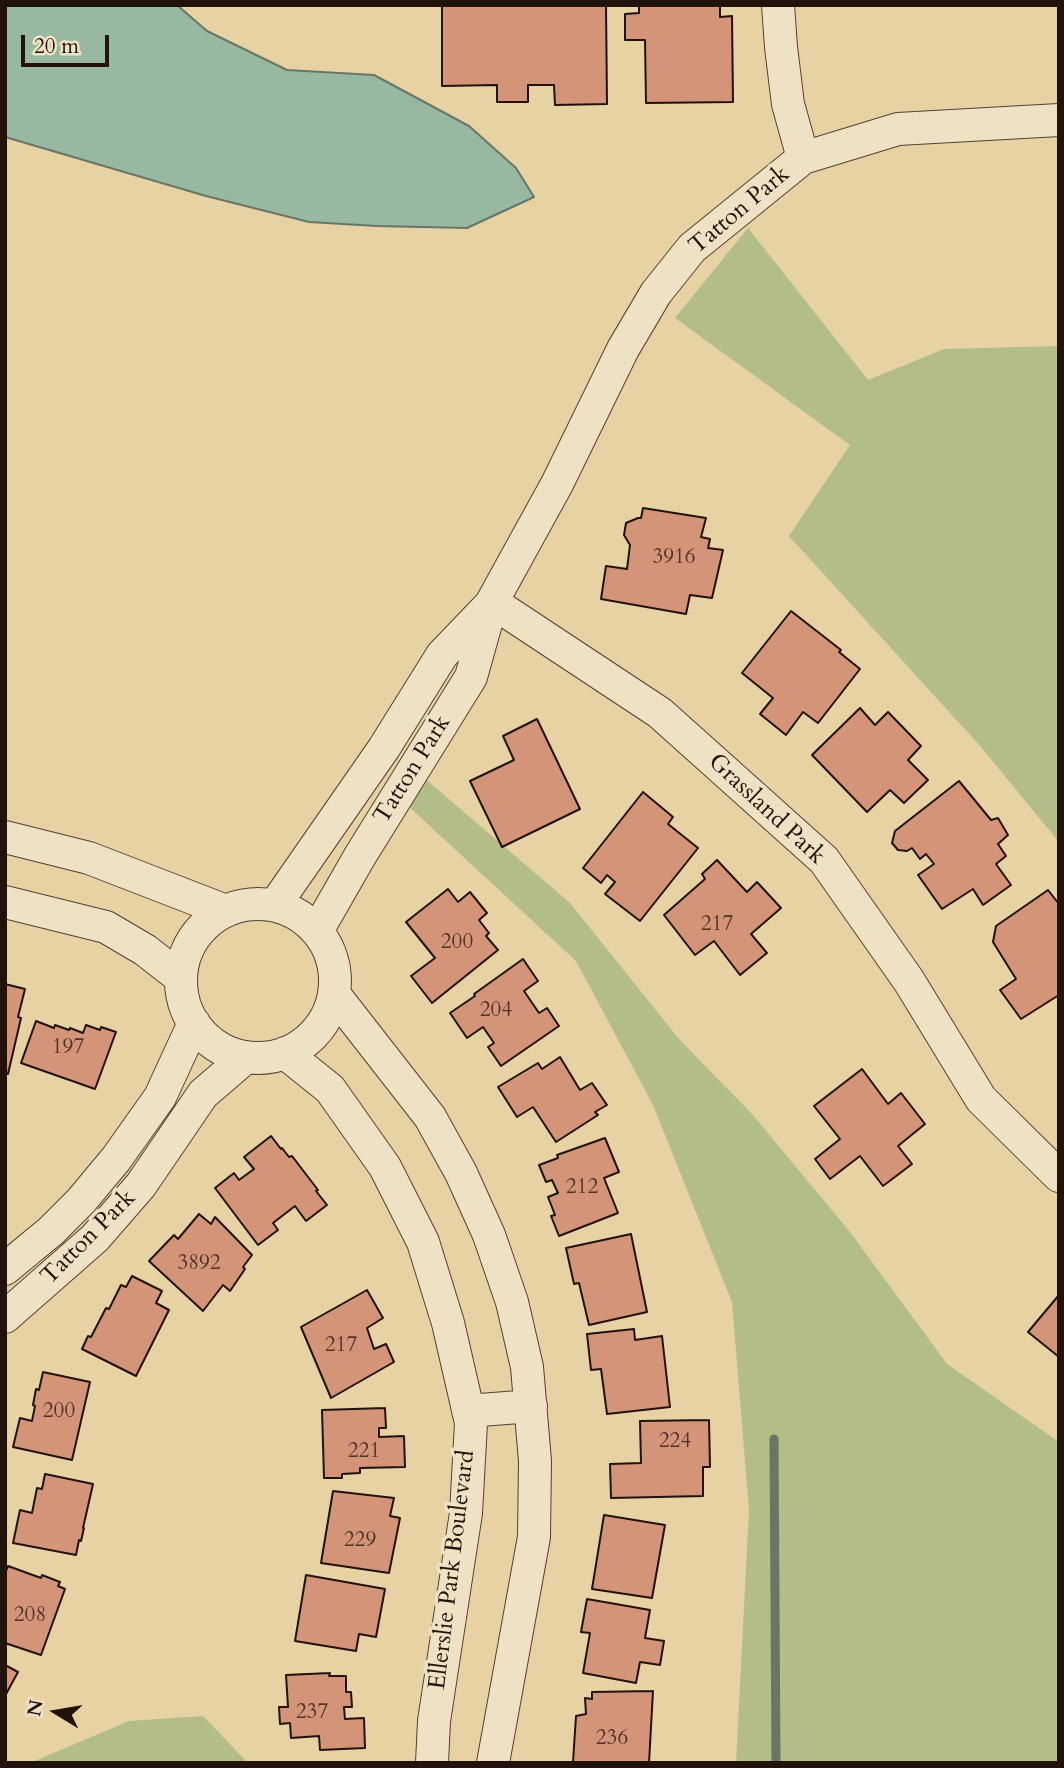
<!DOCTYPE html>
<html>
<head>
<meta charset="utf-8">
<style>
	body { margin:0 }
	#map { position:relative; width:1064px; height:1768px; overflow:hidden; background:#e7d2a4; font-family:Cardo,serif }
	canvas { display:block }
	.frame { position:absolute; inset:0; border:7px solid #21120c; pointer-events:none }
	.north { position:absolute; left:21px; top:1677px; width:70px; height:70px; -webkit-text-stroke:5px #efe2c4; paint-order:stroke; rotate:281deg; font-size:19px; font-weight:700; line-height:28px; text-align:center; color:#21120c }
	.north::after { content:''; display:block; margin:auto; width:24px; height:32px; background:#21120c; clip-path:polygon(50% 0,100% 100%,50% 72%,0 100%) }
	.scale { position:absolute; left:21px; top:35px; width:88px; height:32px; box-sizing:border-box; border:4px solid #21120c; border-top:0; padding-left:9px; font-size:21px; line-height:24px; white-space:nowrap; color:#21120c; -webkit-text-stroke:5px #efe2c4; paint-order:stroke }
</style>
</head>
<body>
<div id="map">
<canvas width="1064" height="1768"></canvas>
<div class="frame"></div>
<div class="north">N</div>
<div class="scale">20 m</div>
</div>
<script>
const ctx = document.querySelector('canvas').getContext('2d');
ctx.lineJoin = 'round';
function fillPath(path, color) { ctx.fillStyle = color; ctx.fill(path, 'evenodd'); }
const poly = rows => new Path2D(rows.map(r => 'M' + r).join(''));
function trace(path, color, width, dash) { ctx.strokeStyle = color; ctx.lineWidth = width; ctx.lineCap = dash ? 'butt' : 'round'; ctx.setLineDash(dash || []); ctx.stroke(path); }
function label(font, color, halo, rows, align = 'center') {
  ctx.font = font + ' Cardo,serif'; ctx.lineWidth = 7; ctx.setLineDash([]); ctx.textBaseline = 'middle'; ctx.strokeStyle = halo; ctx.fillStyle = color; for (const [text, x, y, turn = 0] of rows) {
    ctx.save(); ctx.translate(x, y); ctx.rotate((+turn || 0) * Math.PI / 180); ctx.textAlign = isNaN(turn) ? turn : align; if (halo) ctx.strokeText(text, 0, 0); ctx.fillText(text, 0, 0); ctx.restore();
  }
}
fillPath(poly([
	[748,228,868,380,944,349,1059,346,1059,842,981,747,789,536,850,445,675,318],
	[423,777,570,903,679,1039,752,1114,850,1232,947,1364,1059,1442,1059,1763,736,1763,749,1510,732,1302,653,1105,576,961,406,804],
	[203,1716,248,1763,30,1763,129,1721]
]), '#b2bd88');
const water = poly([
	[5,5,177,5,207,31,287,70,374,75,469,126,516,168,534,197,467,228,377,226,309,222,206,196,5,137,5,5]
]);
fillPath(water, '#98b8a2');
trace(water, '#687666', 2);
trace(poly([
	[774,1439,776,1763]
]), '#687666', 9);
const building = poly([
	[442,5,606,5,607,104,555,105,554,85,528,85,528,102,497,102,497,85,442,86,442,5],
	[639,5,720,5,720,17,732,16,733,102,646,103,645,40,625,40,625,14,639,13,639,5],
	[643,508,706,518,701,537,710,539,708,548,723,550,712,598,690,595,686,614,601,599,606,566,627,569,630,545,624,535,626,523,638,518,641,518,643,508],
	[791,611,841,650,839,652,860,669,818,723,803,712,786,735,760,714,773,698,742,673,791,611],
	[860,708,875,725,888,712,921,746,908,760,928,780,904,803,890,790,867,812,812,755,860,708],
	[537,719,580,809,502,847,470,781,514,760,503,736,537,719],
	[959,781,991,820,998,818,1008,835,998,844,1006,856,996,864,1011,885,983,905,973,889,942,909,918,875,934,864,926,854,920,859,912,848,907,851,898,850,892,843,895,831,959,781],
	[643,792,673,817,668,824,698,848,640,921,605,894,615,882,607,875,601,883,583,868,643,792],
	[717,860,747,892,757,882,781,908,751,934,767,953,740,975,714,941,695,955,664,915,705,879,702,874,717,860],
	[448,889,458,902,470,892,487,913,479,920,489,933,486,936,498,950,432,1003,411,976,435,958,406,922,448,889],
	[1048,890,1059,904,1059,995,1021,1019,1000,990,1016,979,993,942,996,926,1048,890],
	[523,959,538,981,524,991,539,1013,547,1008,559,1026,501,1066,488,1047,494,1043,483,1027,467,1038,450,1013,475,996,474,994,523,959],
	[5,984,25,989,18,1017,21,1018,8,1074,5,1073,5,984],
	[36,1021,54,1028,55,1025,69,1030,70,1028,83,1033,86,1025,100,1030,101,1027,116,1032,95,1089,21,1063,36,1021],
	[560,1057,580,1090,592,1083,607,1105,595,1112,598,1115,556,1142,533,1107,517,1117,498,1087,538,1063,542,1069,560,1057],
	[862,1069,888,1104,901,1093,925,1124,898,1146,912,1164,883,1186,860,1156,830,1179,815,1159,840,1139,814,1106,862,1069],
	[271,1136,281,1149,282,1148,289,1157,292,1156,318,1190,316,1191,327,1205,306,1221,295,1206,273,1223,278,1230,258,1245,215,1188,234,1173,239,1180,254,1169,244,1157,271,1136],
	[605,1138,619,1172,604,1178,618,1213,559,1236,551,1216,555,1215,548,1197,558,1193,552,1180,546,1182,539,1165,558,1158,557,1155,605,1138],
	[199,1214,211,1224,215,1217,252,1255,243,1267,245,1269,230,1291,223,1285,203,1311,149,1261,174,1235,178,1239,199,1214],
	[631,1234,647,1312,589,1325,579,1283,574,1284,566,1248,631,1234],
	[132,1276,162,1291,156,1303,169,1310,136,1376,82,1349,88,1336,91,1337,106,1308,109,1309,121,1285,126,1287,132,1276],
	[367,1290,383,1318,367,1328,374,1349,386,1344,394,1362,331,1398,301,1327,367,1290],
	[1059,1295,1059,1357,1028,1332,1059,1295],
	[634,1329,635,1340,662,1336,670,1407,607,1414,601,1369,591,1370,587,1334,634,1329],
	[43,1372,90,1382,72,1460,13,1447,20,1418,32,1421,35,1406,33,1405,36,1389,39,1390,43,1372],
	[385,1408,386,1428,379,1428,379,1437,404,1436,405,1467,360,1468,360,1473,342,1474,342,1478,324,1478,322,1410,385,1408],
	[709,1420,710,1467,703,1467,703,1496,611,1498,610,1464,641,1463,640,1421,709,1420],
	[45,1474,93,1484,83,1528,84,1528,81,1541,79,1540,76,1555,13,1543,20,1510,32,1513,37,1488,42,1489,45,1474],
	[333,1491,394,1498,390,1516,400,1518,389,1573,321,1563,333,1491],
	[604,1515,665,1525,652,1598,592,1589,604,1515],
	[8,1566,41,1578,42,1575,60,1582,58,1586,65,1589,41,1655,5,1643,5,1573,8,1566],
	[306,1575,385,1589,376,1637,359,1634,356,1651,295,1641,306,1575],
	[587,1599,650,1610,645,1638,664,1641,660,1665,640,1662,636,1683,583,1673,590,1633,581,1632,587,1599],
	[5,1665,18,1672,5,1696,5,1665],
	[330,1673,329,1676,346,1676,346,1692,351,1692,352,1707,344,1707,345,1719,364,1718,365,1748,320,1750,319,1736,291,1738,290,1723,280,1724,279,1707,288,1707,286,1675,330,1673],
	[653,1691,649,1763,573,1762,576,1716,586,1714,585,1698,592,1699,592,1692,653,1691]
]);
fillPath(building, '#d39478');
trace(building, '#21120c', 2);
const minor = poly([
	[778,5,781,47,788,104,803,158],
	[492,602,660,713,824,860,909,981,981,1099,1059,1176],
	[5,837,89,858,226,911],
	[5,902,106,927,145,950,181,978],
	'181 981a77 77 0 1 1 154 0a77 77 0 1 1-154 0Z',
	[275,905,384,748,442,655,489,606],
	[317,931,360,856,471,677,492,602,557,484,623,349,656,293,692,248,803,158,898,129,1059,120],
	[334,994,430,1117,461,1173,489,1235,512,1302,527,1367,535,1461,534,1537,493,1763],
	[285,1053,330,1089,385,1167,423,1242,448,1323,471,1423,466,1513,434,1721,432,1763],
	[5,1269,51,1231,81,1201,116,1159,160,1097,194,1023],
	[5,1317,95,1238,141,1185,203,1094,246,1057],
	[468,1411,531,1406]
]);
trace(minor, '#524232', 34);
trace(minor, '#efe2c4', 32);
label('21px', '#4e3227', null, [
	["3916",674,558],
	["217",717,925],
	["200",457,943],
	["204",496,1011],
	["197",68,1048],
	["212",582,1188],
	["3892",199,1264],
	["217",341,1346],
	["200",59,1412],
	["224",675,1442],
	["221",364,1452],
	["229",360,1541],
	["208",30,1616],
	["237",312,1713],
	["236",612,1739]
]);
label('24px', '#21120c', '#efe2c4', [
	["Tatton Park",740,211,-40],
	["Tatton Park",413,770,-58],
	["Grassland Park",766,810,43],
	["Tatton Park",89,1238,-45],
	["Ellerslie Park Boulevard",453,1570,-83]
]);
</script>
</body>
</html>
